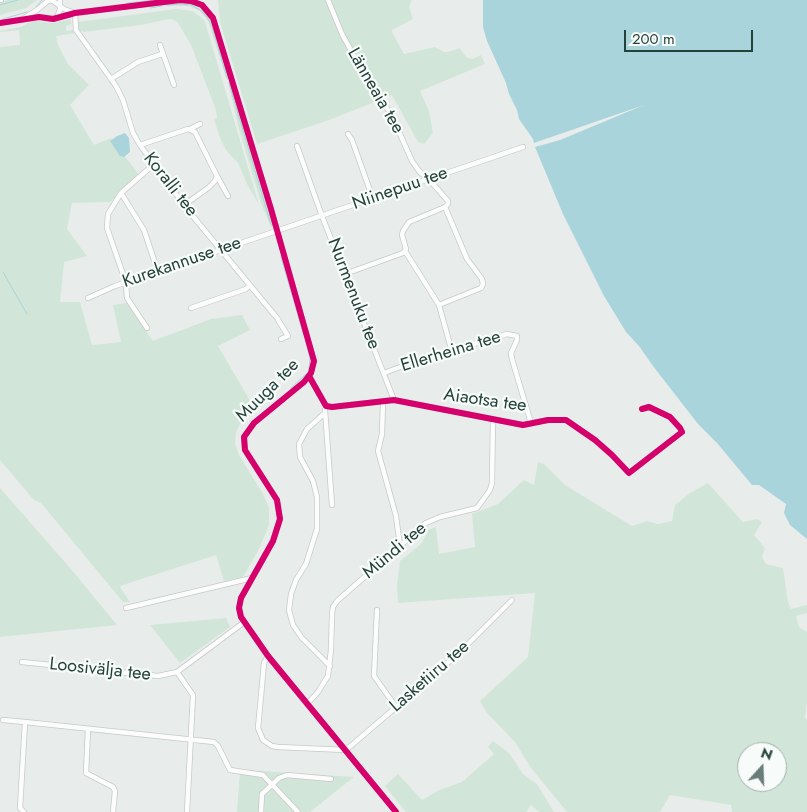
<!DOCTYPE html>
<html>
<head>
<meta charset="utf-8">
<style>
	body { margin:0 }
	#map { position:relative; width:807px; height:812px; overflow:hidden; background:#e8edeb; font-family:Jost,sans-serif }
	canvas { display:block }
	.north { position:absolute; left:737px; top:742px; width:50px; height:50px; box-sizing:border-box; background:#f7fbf9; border:1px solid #a3b1ad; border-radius:50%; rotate:20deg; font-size:14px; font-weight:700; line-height:20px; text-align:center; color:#24423a }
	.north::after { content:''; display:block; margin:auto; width:18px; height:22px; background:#697e78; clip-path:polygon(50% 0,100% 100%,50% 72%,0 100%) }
	.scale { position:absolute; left:624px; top:30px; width:129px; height:22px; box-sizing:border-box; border:2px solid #24423a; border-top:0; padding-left:6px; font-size:15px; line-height:18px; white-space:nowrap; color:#24423a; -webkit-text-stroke:4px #f7fbf9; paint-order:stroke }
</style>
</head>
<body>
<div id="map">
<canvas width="807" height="812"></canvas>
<div class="north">N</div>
<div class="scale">200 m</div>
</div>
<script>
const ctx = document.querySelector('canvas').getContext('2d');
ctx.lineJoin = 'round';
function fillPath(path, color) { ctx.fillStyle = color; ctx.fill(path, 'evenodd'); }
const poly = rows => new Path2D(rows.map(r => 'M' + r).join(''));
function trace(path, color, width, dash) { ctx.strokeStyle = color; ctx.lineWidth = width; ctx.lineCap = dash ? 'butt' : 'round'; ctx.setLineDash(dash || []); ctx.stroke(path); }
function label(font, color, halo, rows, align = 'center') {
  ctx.font = font + ' Jost,sans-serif'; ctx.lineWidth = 4.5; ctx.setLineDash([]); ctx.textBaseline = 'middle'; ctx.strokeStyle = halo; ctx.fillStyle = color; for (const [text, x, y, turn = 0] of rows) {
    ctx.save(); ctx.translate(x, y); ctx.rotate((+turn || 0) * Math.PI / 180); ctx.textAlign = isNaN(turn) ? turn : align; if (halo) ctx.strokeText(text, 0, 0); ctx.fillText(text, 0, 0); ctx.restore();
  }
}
fillPath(poly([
	[8,0,37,0,26,8,0,15,0,2],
	[218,0,412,0,409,7,413,19,392,30,392,32,404,54,435,47,444,52,448,52,460,48,466,57,472,59,481,55,485,64,420,91,429,111,433,133,424,144,418,142,392,95,332,119,257,144,220,22],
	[177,3,195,5,207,13,212,22,229,79,227,80,208,21,200,11,189,6,166,6,166,4],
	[176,9,193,11,204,20,206,25,259,205,247,184,238,163,226,150,221,140,214,120,217,118,216,110,191,45,178,23,174,20,169,19,141,25,84,32,79,30,77,28,78,22],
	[70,19,72,24,66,26,66,31,73,30,75,33,56,36,58,45,68,64,89,85,70,105,94,145,111,138,140,176,110,202,72,203,67,229,87,256,64,262,60,302,80,302,92,345,121,342,113,305,127,303,153,341,211,319,242,315,250,330,218,346,256,411,240,424,236,432,235,444,239,455,263,494,269,508,269,525,258,551,243,577,224,581,216,555,123,585,120,587,130,602,123,602,41,503,34,500,0,460,0,47,20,45,19,30,0,32,0,31,21,27,28,23,37,21,52,23],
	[228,82,230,82,274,225,271,227,261,203,239,129],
	[538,462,544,464,565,485,632,526,647,521,658,524,672,521,675,505,690,493,708,483,743,522,757,519,762,522,754,535,765,548,762,557,766,564,783,568,788,602,791,609,807,605,807,613,796,616,799,627,807,632,807,703,805,717,807,720,807,812,732,812,731,805,670,795,660,812,567,812,531,768,515,742,487,713,480,701,528,657,535,593,398,603,397,585,400,561,422,543,428,530,436,527,439,554,475,547,472,514,498,504,524,480,534,485],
	[747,752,777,752,777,782,747,782],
	[0,488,71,569,117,625,0,637],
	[226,618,230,627,180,663,150,625],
	[493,741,509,753,523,774,537,784,554,812,539,812,531,805,526,812,406,812,385,786,398,774,422,800,439,790,462,782,494,754,488,747],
	[240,770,262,771,354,777,310,812,237,812]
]), '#d1e6d8');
fillPath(poly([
	[483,0,807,0,807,539,790,525,784,513,786,504,759,485,752,485,717,443,698,424,653,366,639,346,626,332,604,296,563,214,535,147,560,140,644,105,534,143,533,139,519,119,517,110,509,94,506,83,487,41,483,27],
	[125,133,129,138,130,152,124,157,120,156,110,141,117,136]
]), '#a9d4db');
trace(poly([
	[127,3,156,0],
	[0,5,18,0],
	[167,5,180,4,191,5,200,10,207,17,212,26,227,78],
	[36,7,42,0],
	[150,8,162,6],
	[3,19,27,12],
	[229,83,271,225],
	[281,257,304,336],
	[3,272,27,314],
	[305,340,310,358,309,369],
	[291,388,307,373]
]), '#a9d4db', 1);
const minor = poly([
	[0,0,1,0],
	[49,0,53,1,64,9,75,13],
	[328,0,342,34,361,69,392,116,412,161,419,171,434,185,448,201,448,204,445,207,467,259,482,279,483,284,481,288,439,305],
	[75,13,76,30,116,86,123,100,133,133,140,145,187,209,277,318,288,336,281,339],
	[57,17,60,10,60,0],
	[24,18,37,10,49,0],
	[0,23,39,17,53,19,75,13,180,0,191,1,202,5,213,18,271,209,314,361,311,373,304,382,254,423,244,437,245,450,277,500,280,519,273,541,241,598,239,608,241,617,268,656,396,812],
	[160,45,174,85],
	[111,79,138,62,162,54],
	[190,129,200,124],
	[348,134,352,140,373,199],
	[140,145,188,129,195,132,217,176,215,181,208,188,184,205],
	[297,146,322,216,394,400],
	[217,176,228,196],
	[121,193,144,230,158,272],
	[405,251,439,305,452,352],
	[345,274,403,253,406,249,402,235,403,231,409,222,445,207],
	[88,298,115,286,523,147],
	[191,308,246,289,250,285],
	[147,328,127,298,126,283,107,228,108,214,121,193,153,165],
	[384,373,411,363,507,334,517,336,517,340,511,353,512,359,531,423],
	[309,376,326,406,332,407,394,400,523,425,548,420,566,420,595,440,612,455,629,473,682,432,680,428,670,417,649,407,642,409],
	[383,402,382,434,378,451,396,516,400,546],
	[325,410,332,505],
	[325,413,307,429,299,444,300,457,313,481,317,497,317,529,306,564,296,580,291,594,289,610,293,625,302,638,330,666],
	[126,608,252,578],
	[377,610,374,676,396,707],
	[268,656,264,663,260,707,258,728,263,740,272,746,278,747,346,750],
	[22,662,158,676,177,672,243,623],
	[177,672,193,695,187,812],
	[307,704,318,692,328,676,331,650,332,614,333,607,337,601,426,523,440,517,477,508,490,490,492,483,493,419],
	[3,720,25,722],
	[88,729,86,773,113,787,115,791,113,812],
	[346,750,458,654,512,600],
	[24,812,20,808,25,722,214,742,218,746,230,770,263,775,298,812],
	[261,812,262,794,279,778,287,775,331,779]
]);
trace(minor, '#c5cac8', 6);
trace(minor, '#fcfcfc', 4.5);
trace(poly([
	[0,23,39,17,53,19,75,13,180,0,191,1,202,5,213,18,271,209,314,361,311,373,304,382,254,423,244,437,245,450,277,500,280,519,273,541,241,598,239,608,241,617,268,656,396,812],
	[309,376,326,406,332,407,394,400,523,425,548,420,566,420,595,440,612,455,629,473,682,432,680,428,670,417,649,407,642,409]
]), '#d6006c', 6);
label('18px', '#24423a', '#f7fbf9', [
	["Länneaia tee",375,91,60],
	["Koralli tee",170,185,52],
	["Niinepuu tee",400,189,-19],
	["Kurekannuse tee",182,263,-19],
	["Nurmenuku tee",353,294,69],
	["Ellerheina tee",451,352,-17],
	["Muuga tee",268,391,-45],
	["Aiaotsa tee",485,401,8],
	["Mündi tee",395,551,-40],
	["Loosivälja tee",100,670,6],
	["Lasketiiru tee",430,677,-41]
]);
</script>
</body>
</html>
